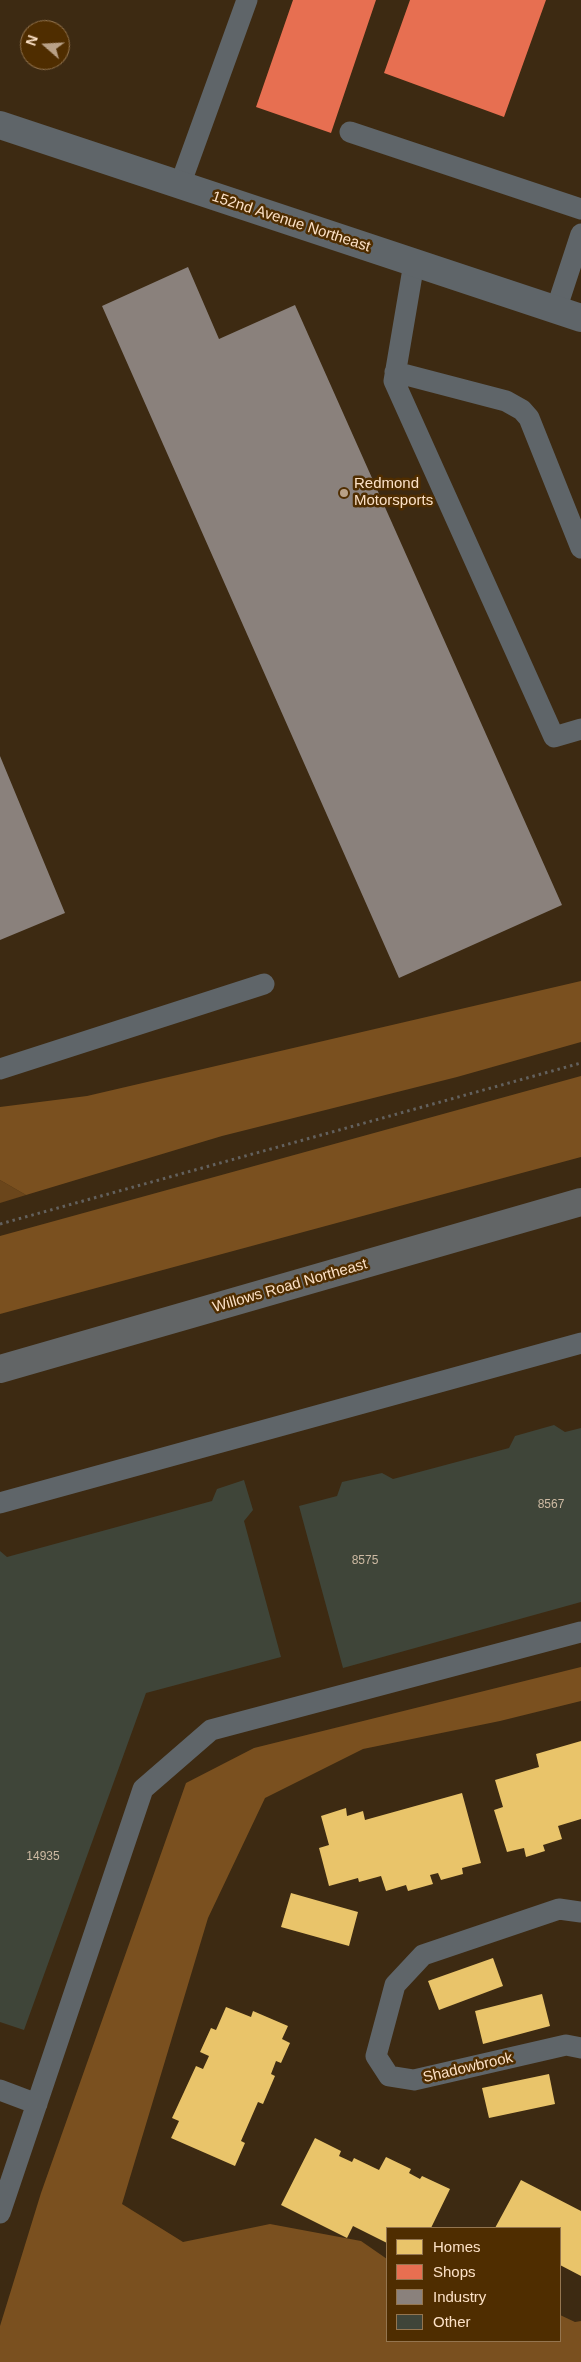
<!DOCTYPE html>
<html>
<head>
<meta charset="utf-8">
<style>
	body { margin:0 }
	#map { position:relative; width:581px; height:2362px; overflow:hidden; background:#3d2a12; font-family:Arial,sans-serif }
	canvas { display:block }
	.legend { position:absolute; left:386px; top:2227px; width:175px; height:115px; box-sizing:border-box; background:#4f2d00; border:1px solid #94754f; margin:0; padding:6px 9px; list-style:none; font-size:15px; color:#fce1c6 }
	.legend li { display:flex; align-items:center; gap:10px; height:25px }
	.legend b { width:25px; border:1px solid #94754f }
	.north { position:absolute; left:20px; top:20px; width:50px; height:50px; box-sizing:border-box; background:#4f2d00; border:1px solid #94754f; border-radius:50%; rotate:289deg; font-size:14px; font-weight:700; line-height:20px; text-align:center; color:#fce1c6 }
	.north::after { content:''; display:block; margin:auto; width:18px; height:22px; background:#b9a187; clip-path:polygon(50% 0,100% 100%,50% 72%,0 100%) }
</style>
</head>
<body>
<div id="map">
<canvas width="581" height="2362"></canvas>
<ul class="legend">
<li><b style="height:14px;background:#e9c46a"></b>Homes</li>
<li><b style="height:14px;background:#e76f51"></b>Shops</li>
<li><b style="height:14px;background:#8a817c"></b>Industry</li>
<li><b style="height:14px;background:#3f4539"></b>Other</li>
</ul>
<div class="north">N</div>
</div>
<script>
const ctx = document.querySelector('canvas').getContext('2d');
ctx.lineJoin = 'round';
function fillPath(path, color) { ctx.fillStyle = color; ctx.fill(path, 'evenodd'); }
const poly = rows => new Path2D(rows.map(r => 'M' + r).join(''));
function trace(path, color, width, dash) { ctx.strokeStyle = color; ctx.lineWidth = width; ctx.lineCap = dash ? 'butt' : 'round'; ctx.setLineDash(dash || []); ctx.stroke(path); }
function label(font, color, halo, rows, align = 'center') {
  ctx.font = font + ' Arial,sans-serif'; ctx.lineWidth = 5; ctx.setLineDash([]); ctx.textBaseline = 'middle'; ctx.strokeStyle = halo; ctx.fillStyle = color; for (const [text, x, y, turn = 0] of rows) {
    ctx.save(); ctx.translate(x, y); ctx.rotate((+turn || 0) * Math.PI / 180); ctx.textAlign = isNaN(turn) ? turn : align; if (halo) ctx.strokeText(text, 0, 0); ctx.fillText(text, 0, 0); ctx.restore();
  }
}
fillPath(poly([
	[0,1180,26,1195,0,1203]
]), '#6b461b');
fillPath(poly([
	[581,981,581,1042,457,1077,222,1136,26,1195,0,1180,0,1107,87,1096],
	[581,1076,581,1157,0,1314,0,1236],
	[581,1667,581,1701,500,1721,363,1749,265,1798,208,1918,122,2204,183,2242,270,2224,361,2241,387,2259,387,2341,560,2341,560,2315,575,2322,581,2321,581,2362,0,2362,0,2326,41,2193,186,1783,254,1748]
]), '#7a501f');
fillPath(poly([
	[581,1741,581,1819,558,1826,562,1839,543,1845,545,1851,526,1857,524,1848,507,1852,494,1810,503,1807,495,1780,539,1767,536,1754],
	[462,1793,481,1863,462,1868,463,1874,441,1880,438,1873,430,1875,433,1884,408,1891,406,1885,386,1891,381,1876,359,1882,358,1878,329,1886,319,1848,329,1845,321,1816,346,1808,347,1816,363,1811,365,1820],
	[291,1893,358,1912,349,1946,281,1927],
	[493,1958,503,1986,439,2010,428,1981],
	[542,1994,550,2026,483,2044,475,2011],
	[226,2007,251,2017,253,2011,288,2026,282,2039,290,2043,281,2063,276,2061,271,2074,275,2076,263,2104,258,2102,241,2141,245,2143,235,2166,171,2138,179,2121,172,2118,196,2066,203,2069,209,2056,200,2052,211,2028,216,2030],
	[549,2074,555,2104,489,2118,482,2088],
	[315,2138,341,2151,339,2156,352,2162,354,2158,379,2170,386,2157,411,2169,409,2173,420,2179,422,2176,450,2189,431,2228,387,2228,387,2243,353,2226,347,2238,281,2205],
	[521,2180,581,2211,581,2276,560,2265,560,2228,495,2228]
]), '#e9c46a');
fillPath(poly([
	[293,0,376,0,331,133,256,107],
	[410,0,546,0,504,117,384,73]
]), '#e76f51');
fillPath(poly([
	[188,267,219,339,295,305,562,905,399,978,102,306],
	[0,756,65,913,0,940]
]), '#8a817c');
fillPath(poly([
	[554,1425,565,1432,581,1428,581,1602,343,1668,299,1506,337,1496,342,1482,382,1473,393,1479,509,1448,515,1436],
	[244,1480,253,1510,244,1521,281,1657,146,1693,24,2030,0,2022,0,1551,7,1557,212,1501,217,1489]
]), '#3f4539');
trace(poly([
	[0,1224,581,1063]
]), '#63615e', 3, [2.5, 4]);
trace(poly([
	[350,132,581,209],
	[180,185,247,0],
	[414,263,394,381,554,737,581,729],
	[556,310,581,234],
	[395,372,506,401,522,410,529,418,581,548],
	[0,1069,264,984],
	[0,1503,581,1343],
	[581,1912,559,1909,423,1955,395,1985,376,2056,389,2076,414,2080,566,2045,581,2048],
	[0,2090,37,2104],
	[0,2213,143,1789,211,1730,581,1632]
]), '#5f6569', 21);
trace(poly([
	[0,125,581,318]
]), '#5f6569', 28);
trace(poly([
	[0,1369,581,1202]
]), '#626566', 28);
for (const [x, y, r, color] of [
	[344,493,5,"#b9a187"]
]) { const dot = new Path2D(); dot.arc(x, y, r, 0, 2 * Math.PI); ctx.fillStyle = color; ctx.fill(dot); trace(dot, '#4f2d00', 2); }
label('12px', '#cdbaa3', null, [
	["8567",551,1505],
	["8575",365,1561],
	["14935",43,1857]
]);
label('15px', '#fce1c6', '#4f2d00', [
	["152nd Avenue Northeast",291,222,18],
	["Willows Road Northeast",290,1286,-16],
	["Shadowbrook",468,2068,-13]
]);
label('15px', '#fce1c6', '#4f2d00', [
	["Redmond",354,484],
	["Motorsports",354,501]
], 'left');
</script>
</body>
</html>
